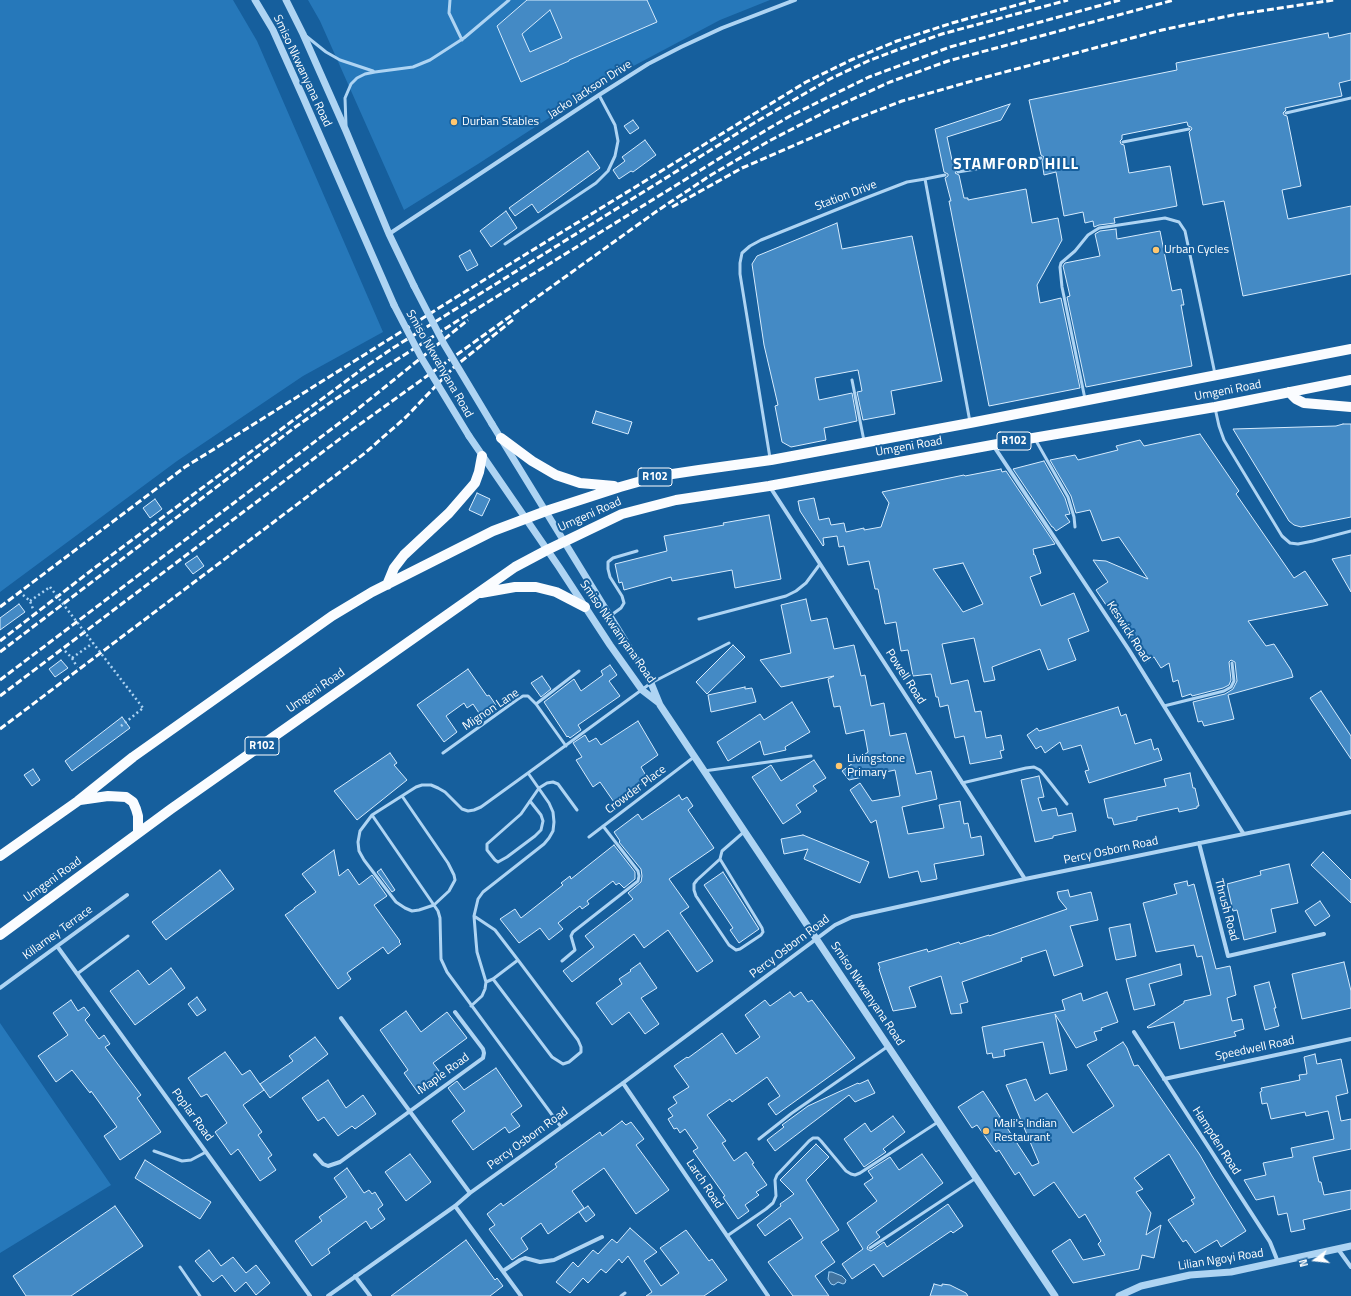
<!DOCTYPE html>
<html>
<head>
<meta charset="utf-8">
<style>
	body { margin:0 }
	#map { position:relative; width:1351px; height:1296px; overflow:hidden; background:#165f9d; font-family:"Titillium Web",sans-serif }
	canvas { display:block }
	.north { position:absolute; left:1295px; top:1240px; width:40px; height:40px; -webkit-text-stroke:3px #165f9d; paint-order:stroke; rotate:255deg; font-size:11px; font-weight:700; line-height:16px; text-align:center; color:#fff }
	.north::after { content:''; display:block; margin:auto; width:14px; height:18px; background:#fff; clip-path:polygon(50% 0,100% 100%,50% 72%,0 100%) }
</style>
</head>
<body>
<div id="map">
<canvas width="1351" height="1296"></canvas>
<div class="north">N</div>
</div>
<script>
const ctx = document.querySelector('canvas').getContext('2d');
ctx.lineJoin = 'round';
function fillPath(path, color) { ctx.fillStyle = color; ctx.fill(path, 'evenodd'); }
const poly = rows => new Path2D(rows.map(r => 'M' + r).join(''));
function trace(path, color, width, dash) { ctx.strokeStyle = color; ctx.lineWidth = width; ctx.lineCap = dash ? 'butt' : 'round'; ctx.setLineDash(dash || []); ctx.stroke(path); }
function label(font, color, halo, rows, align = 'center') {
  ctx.font = font + ' "Titillium Web",sans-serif'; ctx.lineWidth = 4; ctx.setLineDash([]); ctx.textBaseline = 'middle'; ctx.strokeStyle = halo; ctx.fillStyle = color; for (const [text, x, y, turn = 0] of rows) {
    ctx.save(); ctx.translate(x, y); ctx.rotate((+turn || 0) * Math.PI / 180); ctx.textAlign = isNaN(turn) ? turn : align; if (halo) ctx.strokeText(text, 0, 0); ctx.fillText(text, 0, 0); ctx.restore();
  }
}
fillPath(poly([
	[0,0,233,0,257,41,383,332,303,376,177,461,0,592],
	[308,0,770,0,720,20,609,79,478,164,404,210,320,21],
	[0,1023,111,1185,0,1253]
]), '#2678ba');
const water = poly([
	[829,1272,832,1272,842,1276,846,1280,845,1283,843,1284,838,1282,834,1285,831,1284,828,1279,829,1272]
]);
fillPath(water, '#4274a0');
trace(water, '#a1d0f5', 1);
const building = poly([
	[527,0,647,0,657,22,569,60,569,61,521,82,497,26,527,0],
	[550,10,562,38,530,52,522,34,550,10],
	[1328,33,1329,38,1351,33,1351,80,1339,83,1342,96,1285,108,1286,110,1283,113,1284,115,1287,116,1301,186,1282,190,1288,219,1351,206,1351,274,1243,296,1224,201,1203,205,1189,132,1192,129,1191,127,1188,126,1187,122,1122,135,1122,139,1120,141,1121,144,1124,145,1129,173,1170,166,1177,206,1114,218,1115,223,1099,225,1094,227,1093,221,1085,223,1083,212,1064,216,1056,172,1044,175,1042,161,1044,157,1041,155,1029,100,1177,70,1176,63,1328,33],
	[1010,104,1001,120,947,137,952,160,955,160,958,169,955,173,959,175,964,198,968,198,968,200,1026,189,1032,223,1058,218,1062,240,1037,285,1040,303,1061,298,1080,388,989,406,949,201,951,201,945,178,948,176,948,174,944,172,935,129,1010,104],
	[633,120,639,128,630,134,624,126,633,120],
	[645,140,656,155,633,172,631,171,619,179,613,170,625,161,622,157,645,140],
	[588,151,600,168,538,213,532,204,515,216,509,208,588,151],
	[506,211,517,228,491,247,480,231,506,211],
	[837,223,842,249,912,236,942,381,891,391,895,414,863,420,857,392,862,391,858,370,815,378,819,400,852,393,857,421,824,428,826,440,791,447,782,442,775,406,778,405,764,345,752,264,757,256,837,223],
	[1116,229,1117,239,1160,231,1172,291,1181,289,1184,305,1181,305,1192,366,1086,387,1067,297,1070,296,1063,266,1065,263,1100,256,1095,234,1100,231,1116,229],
	[470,250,478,265,467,271,459,256,470,250],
	[596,411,632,422,628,434,592,423,596,411],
	[1343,424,1351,424,1351,517,1301,527,1294,525,1289,521,1233,429,1336,426,1343,424],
	[1200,434,1239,491,1236,494,1294,578,1305,571,1328,605,1248,621,1266,646,1274,644,1291,670,1293,677,1228,695,1234,719,1204,726,1202,721,1198,722,1193,702,1225,694,1233,689,1237,681,1235,662,1231,660,1229,662,1231,680,1229,685,1223,688,1192,696,1191,694,1182,697,1178,680,1173,682,1169,663,1161,668,1154,657,1145,663,1096,590,1108,582,1093,560,1106,561,1148,579,1119,537,1102,541,1090,510,1076,513,1071,496,1050,460,1075,455,1078,460,1118,450,1116,446,1140,440,1144,446,1200,434],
	[1044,461,1065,498,1070,514,1065,515,1070,522,1056,531,1053,527,1052,527,1013,469,1044,461],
	[1001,469,1002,472,1006,471,1055,544,1033,549,1034,554,1033,554,1035,555,1041,573,1030,577,1041,606,1074,593,1089,631,1068,639,1076,660,1048,670,1040,649,992,667,995,680,984,682,974,638,942,644,951,684,968,680,975,712,981,711,986,738,1001,735,1004,750,1000,751,1002,758,970,764,964,736,955,738,948,705,940,707,938,697,936,697,931,674,913,676,908,650,901,651,896,622,885,624,878,589,875,589,869,561,848,565,844,546,839,547,837,536,823,538,824,545,823,546,800,511,798,501,814,498,819,520,829,518,831,525,844,523,846,532,864,528,864,530,881,527,889,503,882,492,964,475,965,476,1001,469],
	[963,563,983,604,963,612,933,569,963,563],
	[477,493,490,499,482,516,469,510,477,493],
	[155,499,162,509,150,518,143,508,155,499],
	[769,515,781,579,735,588,732,570,672,581,671,577,624,590,622,582,619,583,615,564,667,551,664,536,724,525,723,523,769,515],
	[1351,555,1351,592,1332,559,1351,555],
	[197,556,204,566,193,574,185,564,197,556],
	[806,599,811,621,827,618,834,649,854,645,861,676,865,675,871,706,884,703,890,736,906,733,916,774,931,771,937,799,902,807,908,834,944,828,939,805,960,801,964,824,968,823,971,838,981,836,984,855,934,864,937,879,921,882,918,871,889,878,876,820,871,823,850,790,860,783,872,801,900,796,895,770,849,780,842,771,868,752,864,730,846,734,840,706,834,707,828,679,834,676,781,687,760,660,791,653,781,605,806,599],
	[19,604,25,612,0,630,0,618,19,604],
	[733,645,745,657,707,694,696,682,733,645],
	[61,660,68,668,55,677,49,669,61,660],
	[610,665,617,675,609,681,620,696,578,725,581,730,570,738,568,736,567,737,544,702,574,679,581,691,603,675,601,671,610,665],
	[468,669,487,696,489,695,496,705,481,716,473,704,467,708,464,703,446,716,457,732,444,742,417,705,468,669],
	[542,676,551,689,541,697,531,683,542,676],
	[745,687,745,689,752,688,756,702,711,712,708,695,745,687],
	[1321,691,1351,736,1351,759,1310,698,1321,691],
	[792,702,810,732,785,747,786,750,764,755,760,741,728,761,717,742,760,714,764,720,792,702],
	[1118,707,1121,716,1126,714,1135,744,1151,739,1154,750,1158,748,1162,760,1089,783,1085,771,1089,770,1081,745,1063,750,1060,742,1045,753,1041,746,1036,749,1027,735,1037,728,1039,731,1118,707],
	[122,717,130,728,72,771,65,761,122,717],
	[638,721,658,755,641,767,648,779,631,792,632,793,616,805,600,782,593,787,576,760,582,757,573,743,585,735,589,742,596,738,601,745,638,721],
	[390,753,397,763,394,765,407,780,357,820,334,791,390,753],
	[814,760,826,778,813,786,817,791,796,805,801,812,783,824,752,777,771,765,781,781,814,760],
	[33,769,40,780,32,786,24,775,33,769],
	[1190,773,1193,788,1195,788,1199,806,1197,806,1197,808,1179,812,1178,808,1137,817,1137,820,1114,825,1112,818,1108,818,1104,799,1166,786,1164,779,1190,773],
	[1039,776,1044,797,1038,798,1042,811,1056,808,1058,816,1072,813,1076,831,1053,836,1053,838,1035,842,1021,780,1039,776],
	[679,795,682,800,687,797,693,806,688,810,714,848,669,879,689,907,680,913,713,961,697,972,668,930,644,948,634,934,572,982,563,971,594,947,585,936,633,899,628,893,641,882,642,876,641,869,619,842,620,841,614,832,638,814,642,820,679,795],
	[803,835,869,862,860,883,804,859,808,849,784,854,781,839,803,835],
	[614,845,635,872,635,879,624,888,619,883,616,885,613,881,587,901,589,904,582,909,580,906,558,923,563,929,549,940,540,928,519,943,500,919,515,909,521,918,563,885,561,883,570,876,571,879,614,845],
	[334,850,339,876,348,869,359,885,372,875,387,896,374,905,400,941,399,942,401,944,388,954,383,947,347,973,351,979,338,989,285,915,294,909,294,908,316,892,302,874,334,850],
	[1323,852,1351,880,1351,903,1311,865,1323,852],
	[1289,864,1298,903,1271,909,1276,932,1244,940,1237,910,1233,911,1227,884,1261,875,1260,871,1289,864],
	[381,869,395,890,392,892,377,872,381,869],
	[220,870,234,889,166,940,152,922,220,870],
	[723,872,759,929,739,943,730,930,733,928,704,885,723,872],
	[1187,881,1188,886,1194,884,1216,969,1230,966,1236,995,1227,998,1232,1021,1242,1019,1244,1029,1234,1032,1236,1036,1180,1049,1174,1022,1148,1028,1147,1027,1184,1003,1184,1001,1211,995,1202,956,1197,957,1194,945,1156,952,1143,903,1177,894,1174,884,1187,881],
	[1068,890,1070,897,1091,892,1098,920,1070,926,1083,966,1054,976,1046,950,1021,958,1022,961,962,982,968,1002,960,1004,962,1013,951,1014,941,976,909,987,916,1007,893,1011,879,969,880,968,878,963,927,949,928,952,959,942,960,944,989,935,989,936,1067,909,1059,899,1057,892,1068,890],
	[1320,901,1330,916,1315,926,1305,911,1320,901],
	[1130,924,1136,956,1116,960,1109,928,1130,924],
	[1344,962,1351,991,1351,1008,1302,1019,1292,974,1344,962],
	[640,963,657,988,641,998,659,1024,645,1034,629,1012,612,1025,596,1003,622,984,619,979,631,971,630,970,640,963],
	[1180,964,1182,975,1149,984,1155,1005,1134,1010,1126,979,1180,964],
	[171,968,185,988,135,1025,110,991,138,970,149,985,171,968],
	[1269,982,1276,1008,1274,1008,1279,1026,1265,1030,1254,986,1269,982],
	[790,992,794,997,801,992,808,1002,812,1000,855,1058,776,1115,768,1104,780,1096,767,1077,732,1102,730,1099,707,1115,726,1141,722,1143,734,1161,746,1152,754,1163,752,1164,767,1185,756,1192,759,1195,745,1205,749,1211,738,1219,723,1197,725,1196,693,1151,698,1148,685,1129,680,1133,677,1128,674,1129,668,1119,673,1116,668,1109,677,1103,673,1097,689,1087,674,1066,687,1057,688,1058,722,1033,736,1054,760,1037,745,1015,765,1000,770,1006,790,992],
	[1107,992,1118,1022,1101,1028,1102,1030,1094,1032,1097,1040,1076,1048,1055,1014,1067,1070,1050,1074,1043,1042,1004,1050,1005,1056,993,1058,992,1053,987,1054,982,1027,1065,1010,1062,1000,1081,993,1083,1001,1107,992],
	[197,997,206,1010,197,1016,188,1004,197,997],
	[71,1000,78,1011,84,1007,90,1015,85,1020,99,1039,104,1035,110,1044,105,1047,141,1095,137,1098,161,1132,120,1160,104,1136,117,1127,91,1091,90,1093,72,1070,56,1082,38,1056,68,1035,53,1013,71,1000],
	[406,1011,421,1032,447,1012,467,1038,433,1063,443,1076,419,1094,404,1073,408,1070,380,1030,406,1011],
	[315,1037,328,1054,270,1098,260,1084,293,1061,289,1056,315,1037],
	[1123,1042,1127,1048,1134,1066,1138,1065,1200,1155,1212,1176,1246,1231,1221,1247,1217,1240,1195,1253,1186,1240,1183,1242,1168,1220,1194,1204,1191,1200,1195,1198,1169,1154,1134,1178,1143,1189,1136,1192,1151,1213,1146,1235,1161,1225,1154,1258,1142,1255,1139,1269,1073,1283,1052,1251,1070,1239,1083,1260,1105,1255,1098,1244,1101,1241,1085,1214,1079,1218,1054,1182,1034,1196,1019,1172,1015,1175,999,1150,996,1152,977,1125,972,1128,958,1107,983,1091,1032,1166,1039,1163,1006,1085,1026,1079,1035,1101,1047,1093,1073,1133,1114,1106,1087,1065,1123,1042],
	[225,1052,242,1075,250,1070,264,1090,243,1105,262,1132,258,1135,272,1155,268,1158,276,1170,260,1181,238,1149,231,1155,215,1132,227,1123,207,1094,201,1097,188,1078,225,1052],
	[1315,1054,1317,1064,1341,1059,1348,1093,1336,1096,1341,1121,1351,1119,1351,1149,1313,1157,1319,1182,1321,1182,1324,1195,1351,1190,1351,1209,1303,1220,1305,1229,1291,1232,1287,1213,1278,1215,1274,1196,1256,1200,1244,1180,1266,1175,1263,1163,1293,1157,1291,1148,1334,1139,1328,1111,1306,1116,1305,1112,1271,1119,1267,1103,1262,1104,1260,1092,1262,1091,1261,1088,1300,1080,1299,1075,1307,1074,1304,1057,1315,1054],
	[496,1068,522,1106,511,1114,520,1126,509,1133,505,1127,473,1150,452,1121,465,1111,448,1088,457,1081,464,1090,496,1068],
	[328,1080,346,1108,363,1095,376,1114,355,1129,352,1126,338,1136,324,1117,318,1121,302,1098,328,1080],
	[868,1080,875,1093,855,1102,849,1095,775,1151,767,1140,784,1127,782,1125,808,1106,858,1083,859,1084,868,1080],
	[893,1116,905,1132,883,1149,886,1152,864,1167,844,1139,865,1123,871,1132,893,1116],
	[622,1121,626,1125,631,1122,644,1139,636,1145,669,1190,636,1214,604,1168,572,1191,584,1208,548,1234,541,1223,521,1238,528,1249,512,1260,489,1229,495,1225,487,1214,501,1203,503,1206,557,1167,555,1164,600,1132,602,1136,622,1121],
	[816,1144,829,1157,806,1180,839,1230,821,1242,835,1262,815,1276,829,1296,793,1296,768,1262,803,1238,790,1218,765,1236,757,1225,781,1206,780,1204,794,1194,780,1180,816,1144],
	[410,1154,431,1182,406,1201,385,1172,410,1154],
	[922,1154,943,1183,876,1232,880,1237,868,1246,867,1249,871,1251,884,1242,887,1247,948,1204,963,1226,953,1233,951,1231,883,1277,874,1264,852,1279,842,1264,863,1249,847,1223,877,1201,864,1184,873,1178,868,1171,890,1157,899,1170,922,1154],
	[145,1160,211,1202,200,1219,135,1178,145,1160],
	[347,1168,364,1193,369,1190,372,1194,375,1192,383,1205,378,1209,385,1219,371,1229,366,1221,328,1249,330,1253,312,1266,295,1241,322,1221,319,1217,347,1197,334,1178,347,1168],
	[115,1206,143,1246,71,1296,26,1296,13,1276,115,1206],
	[588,1206,595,1215,586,1222,579,1212,588,1206],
	[630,1228,657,1252,644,1261,661,1286,679,1273,660,1248,686,1230,709,1261,712,1259,727,1280,704,1296,646,1296,652,1292,628,1256,622,1263,619,1259,606,1273,601,1269,588,1283,583,1278,570,1293,556,1282,573,1262,578,1267,593,1250,598,1254,612,1239,617,1243,630,1228],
	[466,1240,495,1280,497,1278,503,1286,490,1296,391,1296,466,1240],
	[209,1250,221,1266,233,1257,246,1273,256,1265,270,1283,256,1295,246,1282,235,1292,222,1275,213,1282,195,1261,209,1250],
	[934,1284,942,1286,942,1284,950,1285,966,1293,968,1296,930,1296,934,1284]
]);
fillPath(building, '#448ac5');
trace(building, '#d6ebfd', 1);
trace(poly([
	[23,595,30,601,33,609],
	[30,601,50,587],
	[65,651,72,658,77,667],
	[72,658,93,643],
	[121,726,143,708]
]), '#aed4f3', 2.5, [2, 3]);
trace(poly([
	[450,0,449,13,462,40],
	[306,36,326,52,340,60,373,71],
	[1286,113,1351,98],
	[346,125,345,98,351,84,357,78,365,74,375,72,413,67,430,60,464,38,509,0],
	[1123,142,1189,129],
	[958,172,1041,158],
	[925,179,945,175],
	[505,244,596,183,608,171,615,156,618,141,615,125,599,95],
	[852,380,864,441],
	[1085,399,1062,287,1060,267,1061,263,1075,251,1088,235,1099,228,1165,218,1179,222,1185,231,1215,374],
	[1215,408,1219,426,1224,440,1282,536,1290,543,1298,544,1313,541,1351,531],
	[1035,439,1068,497,1074,517,1075,527],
	[770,458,740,274,740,263,742,253,750,246,761,240,863,199,907,182,925,179,970,422],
	[610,616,621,608,624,603,622,596,610,577,608,569,608,562,613,558,637,551],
	[699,619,786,596,796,591,806,583,820,564],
	[536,704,579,671],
	[1164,706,1224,691,1231,687,1234,681,1232,663],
	[443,753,518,699,523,696,528,696,536,704,566,746],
	[704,771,811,756],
	[962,783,1026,768,1034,767,1040,770,1045,776,1067,804],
	[402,796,448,863,454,875,455,880,449,891,434,905,419,910,412,911,405,908,396,902,364,860,359,851,358,842,360,831,372,815,416,787,422,785,431,785,438,788,445,792,462,809,468,811,474,810,481,807,528,773,651,683,729,643],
	[530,801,541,815,543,821,541,830,535,836,507,857,498,862,495,860,487,850,487,844,521,814,539,788,547,783,553,782,558,784,577,810],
	[372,815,438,911,440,918,441,959,447,972,561,1127],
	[589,837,694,757],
	[720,859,762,928,763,932,761,935,740,949,736,950,729,945,696,896,694,890,694,884,697,880,720,859,722,851,745,831],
	[474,916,495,930,518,960,578,1040,581,1047,581,1052,569,1062,563,1064,552,1057,493,979],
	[562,961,575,950,571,936,573,932,638,881,639,876,638,871,603,826],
	[77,974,128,936],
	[486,982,493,979,518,960],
	[471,1006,482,996,485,989,486,982,477,952,476,941,474,916,478,899,483,892,544,844,549,838,553,831,554,822,553,812,549,803,528,773],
	[759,1139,792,1113,887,1047],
	[154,1151,182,1161,191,1160,206,1152],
	[727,1236,766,1209,773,1203,776,1196,775,1180,777,1175,809,1141,813,1138,818,1138,821,1141,846,1171,851,1174,855,1175,860,1173,938,1122],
	[870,1248,976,1178],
	[180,1267,200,1296],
	[621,1296,625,1293]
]), '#aed4f3', 3);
trace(poly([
	[389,234,599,95,648,64,681,47,722,28,795,0],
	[993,445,1129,650,1243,833],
	[770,487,1025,879],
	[1199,843,1228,956,1324,934],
	[57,946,310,1296],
	[0,988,127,895],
	[341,1018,470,1193],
	[1134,1032,1270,1242,1278,1262],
	[1164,1079,1351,1039],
	[623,1083,768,1296],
	[315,1155,323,1164,328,1166,340,1162,483,1058,484,1053,483,1049,455,1012],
	[455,1206,521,1296],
	[1338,1249,1351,1267],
	[503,1271,520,1260,525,1258,540,1262,554,1260,602,1237],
	[355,1276,370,1296],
	[328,1296,455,1206,470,1193,623,1083,835,925,852,917,1025,879,1351,812]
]), '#aed4f3', 4);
trace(poly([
	[255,0,273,30,303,97,394,305],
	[286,0,303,34,346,131,389,234,414,286],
	[492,424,651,683,660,705,1055,1296],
	[469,436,559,567,610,645,642,690,659,703],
	[1119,1296,1141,1286,1190,1275,1231,1272,1351,1246]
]), '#aed4f3', 7);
trace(poly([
	[1289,392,1296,399,1304,403,1351,407],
	[501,438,532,461,556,475,580,483,614,486],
	[387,585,394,568,404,555,449,513,475,483,479,472,482,456],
	[481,593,515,587,536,587,556,592,585,607],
	[80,800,108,796,126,797,133,802,136,809,138,816,138,833],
	[0,856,78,801,133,757,332,616,372,592,493,531,546,511,620,487,659,476,699,470,771,460,970,423,1351,349],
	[0,935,171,809,515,567,547,550,622,514,676,500,769,486,992,445,1215,407,1351,380]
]), '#fafcff', 10);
trace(poly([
	[672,207,742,168,848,122,902,101,986,77,1162,30,1233,15,1334,0],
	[0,607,185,467,211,451,458,296,806,82,851,60,897,41,952,23,1035,0],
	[0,641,97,566,365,367,393,348,754,123,830,79,868,61,897,50,942,34,1068,0],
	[0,652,294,428,334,400,454,323,741,145,790,116,869,77,950,47,1120,0],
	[0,680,354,412,468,320],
	[0,696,349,432,657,211,711,175,769,141,829,110,890,82,948,61,1174,0],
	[0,729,365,453,406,417,453,368,514,319]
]), '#fff', 3, [7, 3]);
trace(poly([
	[50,587,143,708]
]), '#aed4f3', 2.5, [2, 3]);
trace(poly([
	[414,286,444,344,492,424],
	[394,305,421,357,469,436]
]), '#aed4f3', 7);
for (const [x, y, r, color] of [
	[454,122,4,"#ffc770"],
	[1156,250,4,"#ffc770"],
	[839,766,4,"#ffc770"],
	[986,1131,4,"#ffc770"]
]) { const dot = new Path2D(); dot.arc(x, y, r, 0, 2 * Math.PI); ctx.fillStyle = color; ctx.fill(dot); trace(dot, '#165f9d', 1.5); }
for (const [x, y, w] of [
	[1014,441,34],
	[655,477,34],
	[262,746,34]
]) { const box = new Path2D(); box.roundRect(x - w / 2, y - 9, w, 18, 3); ctx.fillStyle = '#165f9d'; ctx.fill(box); trace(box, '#fff', 1); }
label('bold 11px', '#fff', null, [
	["R102",1014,441],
	["R102",655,477],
	["R102",262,746]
]);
label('12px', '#fff', '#165f9d', [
	["Smiso Nkwanyana Road",302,71,65],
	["Jacko Jackson Drive",590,90,-33],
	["Station Drive",846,196,-21],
	["Smiso Nkwanyana Road",439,364,60],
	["Umgeni Road",1228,391,-11],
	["Umgeni Road",909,447,-10],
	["Umgeni Road",590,515,-24],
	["Smiso Nkwanyana Road",617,632,55],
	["Keswick Road",1128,632,57],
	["Powell Road",905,677,57],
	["Umgeni Road",316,691,-35],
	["Mignon Lane",491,710,-34],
	["Crowder Place",636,790,-37],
	["Percy Osborn Road",1111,851,-12],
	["Umgeni Road",53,880,-36],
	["Thrush Road",1226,910,75],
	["Killarney Terrace",58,933,-36],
	["Percy Osborn Road",790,947,-37],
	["Smiso Nkwanyana Road",867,994,56],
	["Speedwell Road",1255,1049,-12],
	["Maple Road",444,1074,-36],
	["Poplar Road",192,1115,54],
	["Percy Osborn Road",528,1139,-36],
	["Hampden Road",1216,1141,57],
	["Larch Road",704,1184,56],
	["Lilian Ngoyi Road",1221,1260,-9]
]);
label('12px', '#fff', '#165f9d', [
	["Durban Stables",462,122],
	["Urban Cycles",1164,250],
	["Livingstone",847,759],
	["Primary",847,773],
	["Mali's Indian",994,1124],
	["Restaurant",994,1138]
], 'left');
ctx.letterSpacing = '1px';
label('bold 16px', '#fff', '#165f9d', [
	["STAMFORD HILL",1016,165]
]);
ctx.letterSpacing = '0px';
</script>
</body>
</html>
